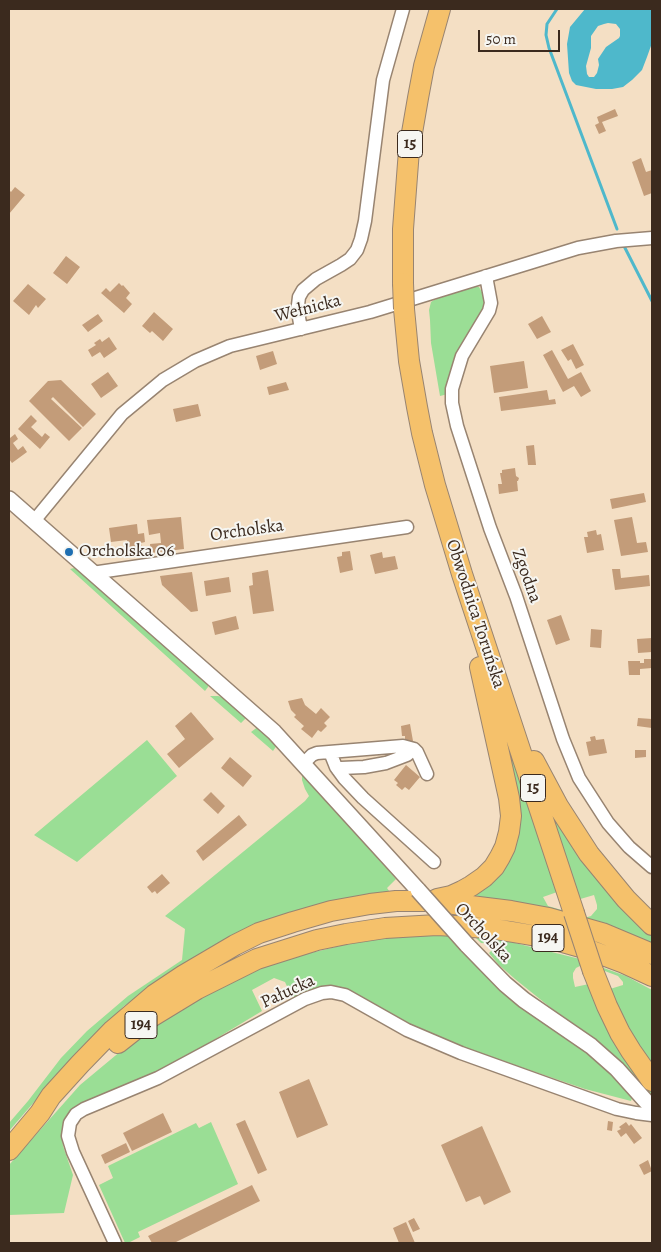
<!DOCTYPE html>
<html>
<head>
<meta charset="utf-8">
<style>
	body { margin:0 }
	#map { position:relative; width:661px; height:1252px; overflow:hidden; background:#f4dfc4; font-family:Alegreya,serif }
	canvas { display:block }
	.frame { position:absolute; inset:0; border:10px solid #3b2a1e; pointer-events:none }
	.scale { position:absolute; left:478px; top:30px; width:82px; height:22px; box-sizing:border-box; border:2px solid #3b2a1e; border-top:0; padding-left:6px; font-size:15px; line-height:18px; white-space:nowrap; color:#3b2a1e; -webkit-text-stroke:4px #f6f6f2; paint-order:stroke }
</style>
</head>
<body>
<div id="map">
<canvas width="661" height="1252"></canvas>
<div class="frame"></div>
<div class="scale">50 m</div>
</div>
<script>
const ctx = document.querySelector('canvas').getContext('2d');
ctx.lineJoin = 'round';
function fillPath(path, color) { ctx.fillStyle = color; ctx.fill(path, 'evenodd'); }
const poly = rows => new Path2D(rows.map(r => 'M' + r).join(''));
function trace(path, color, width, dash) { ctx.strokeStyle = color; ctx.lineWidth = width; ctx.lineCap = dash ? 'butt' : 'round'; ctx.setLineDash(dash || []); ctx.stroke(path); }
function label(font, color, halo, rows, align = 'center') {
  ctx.font = font + ' Alegreya,serif'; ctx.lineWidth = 4; ctx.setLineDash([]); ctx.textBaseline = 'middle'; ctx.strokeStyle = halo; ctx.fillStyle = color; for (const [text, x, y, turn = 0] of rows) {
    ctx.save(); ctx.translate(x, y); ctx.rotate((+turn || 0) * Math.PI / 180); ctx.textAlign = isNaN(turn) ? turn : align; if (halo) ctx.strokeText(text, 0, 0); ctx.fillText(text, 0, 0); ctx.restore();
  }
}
fillPath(poly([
	[471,287,479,287,483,294,485,305,448,394,440,396,431,343,430,320,429,310,431,302,434,300],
	[74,568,77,569,208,682,208,687,205,691,70,569],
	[490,689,560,891,543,897,548,906,565,911,566,914,477,900,470,894,505,860],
	[210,696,218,696,225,698,247,717,241,723],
	[259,726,277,745,273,751,251,732],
	[147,740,177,776,77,862,34,835],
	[302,772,396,879,387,888,392,895,376,897,165,978,124,1006,61,1071,9,1131,9,1123,28,1101,61,1058,87,1031,128,996,182,960,185,929,165,916,305,801,309,796,305,789,302,780],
	[539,785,652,932,652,946,584,918,591,916,597,909,597,905,594,895,577,900],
	[445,931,585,1047,633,1095,631,1101,585,1089,465,1048,408,1023,352,992,337,986,320,987,306,991,293,999,285,982,274,978,252,990,262,1011,159,1073,80,1106,62,1136,63,1146,73,1175,64,1213,9,1215,9,1165,80,1085,151,1026,182,1008,246,975,281,960,361,941],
	[473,935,511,942,580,959,582,965,576,968,573,973,573,978,575,987,589,984,641,1079,652,1093,652,1096,624,1065,597,1040,551,1008,515,979,499,965,489,953,496,946,492,944,481,943],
	[601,967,626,976,652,990,652,1069,628,1032,610,989,623,985,623,982,618,976,602,970],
	[211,1122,238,1184,138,1232,140,1237,128,1243,125,1243,99,1185,113,1178,108,1166,196,1123,199,1128]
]), '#9ade95');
fillPath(poly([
	[585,9,652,9,652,43,647,57,642,70,632,80,623,87,612,89,596,89,576,85,572,81,569,73,567,44,570,27],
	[608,23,616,24,620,29,620,36,619,38,606,47,598,59,599,65,597,73,594,77,589,77,587,74,586,66,591,48,591,36,598,26,604,24]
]), '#4eb8cb');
trace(poly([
	[557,9,547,24,546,35,549,48,617,229],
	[624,246,652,301]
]), '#4eb8cb', 3);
fillPath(poly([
	[615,109,618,116,602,122,606,131,599,134,595,125,599,123,597,117],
	[641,158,646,172,652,170,652,193,644,196,632,162],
	[15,187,25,195,9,214,9,190,11,192],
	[66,256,80,267,67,284,53,273],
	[119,283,122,286,123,285,130,293,126,298,132,304,124,313,101,293,106,288,110,292],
	[28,284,46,299,38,308,36,305,29,315,13,301],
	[154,312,173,329,163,341,152,331,150,333,142,326],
	[98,314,103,321,88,332,82,325],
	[542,316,551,332,537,339,528,324],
	[109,337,117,349,104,358,100,352,92,357,88,350,96,345,94,343,100,339,102,342],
	[573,344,584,365,576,369,571,359,568,361,561,350],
	[552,350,568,379,581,372,591,391,581,397,574,386,563,392,543,355],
	[273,351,277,364,260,370,256,356],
	[524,361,528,388,494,393,490,366],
	[108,372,118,386,101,398,91,384],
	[61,380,96,414,83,427,53,397,51,399,82,428,69,441,29,401,48,381],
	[286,382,289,390,269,395,267,387],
	[547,390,549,400,555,399,556,404,501,411,499,397],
	[198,404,201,416,176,422,173,409],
	[31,415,37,421,31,427,42,437,45,433,50,437,40,449,18,429],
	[15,434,18,439,13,443,18,450,23,446,27,452,12,463,9,459,9,436,10,438],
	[534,445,536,465,528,465,526,446],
	[515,468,516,476,519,478,518,481,517,481,518,491,499,494,498,484,502,484,500,473,502,473,502,470],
	[644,493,646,502,612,509,610,499],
	[181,517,184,549,151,553,150,544,161,543,160,533,149,535,147,520],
	[632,517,637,543,646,542,648,552,621,556,614,520],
	[137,524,138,534,144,533,145,542,141,543,142,551,129,553,127,540,111,542,109,528],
	[596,530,597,535,601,534,604,550,587,553,584,537,588,537,587,532],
	[350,551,353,570,340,573,337,557,342,556,342,552],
	[382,552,383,558,395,556,398,569,375,574,370,555],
	[612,569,620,569,621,578,649,575,650,586,615,590],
	[268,570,274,611,253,614,249,586,253,585,252,573],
	[192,572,198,611,191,612,162,585,160,576],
	[229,577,231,592,206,596,204,581],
	[561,615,570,640,556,645,547,620],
	[236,616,239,629,215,635,212,622],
	[591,629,602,630,601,648,590,647],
	[652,638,652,652,638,653,637,639],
	[644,659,652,659,652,668,640,669,640,675,629,675,628,661,640,661,640,663,644,663],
	[302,698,305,705,316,714,321,708,330,717,324,723,327,726,321,732,318,730,312,738,301,729,304,726,294,717,296,715,291,710,288,701],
	[191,712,214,739,179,768,167,754,185,739,175,726],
	[638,718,652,719,652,728,637,726],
	[410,724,413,741,400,742,400,740,405,739,405,736,402,736,401,726],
	[595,736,596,740,604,739,607,753,589,756,586,742,591,741,590,737],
	[635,750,646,750,646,757,635,758],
	[230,757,252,776,243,787,221,768],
	[406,765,420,777,409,790,405,787,402,790,396,785,398,783,394,780],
	[211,792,225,806,218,814,203,800],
	[239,815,247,825,203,861,196,851],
	[162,874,170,883,157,894,155,891,152,893,147,887],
	[309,1079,328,1125,297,1138,279,1092],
	[163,1113,172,1132,132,1151,123,1133],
	[245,1120,267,1170,258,1174,236,1124],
	[608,1121,613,1122,612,1131,607,1130],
	[626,1122,629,1126,631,1124,642,1138,634,1144,626,1133,621,1137,617,1131,621,1129,619,1127],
	[482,1126,511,1192,484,1205,480,1196,466,1202,441,1145],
	[126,1143,130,1152,105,1164,101,1155],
	[648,1160,652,1171,644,1175,639,1165],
	[252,1185,260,1201,174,1243,152,1243,148,1236],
	[414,1218,420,1229,413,1232,408,1221],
	[406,1222,415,1243,399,1243,393,1228]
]), '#c39c79');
const minor = poly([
	[486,276,491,303,489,311,462,356,452,389,452,403,457,426,490,528,516,596,563,739,579,778,608,823,629,847,652,867],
	[301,329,298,312,298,305,299,297,303,290,316,279,341,265,350,259,357,250,361,239,365,221,383,80,403,9],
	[34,521,122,414,163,380,195,361,230,346,370,312,578,248,616,241,652,238],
	[92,573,407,527],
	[330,752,336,767,344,778,363,798,434,862],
	[303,764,312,755,317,753,403,746,414,749,417,752,427,774],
	[338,770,341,768,364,767,386,763,407,755,414,749],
	[115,1243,73,1152,68,1136,70,1123,76,1114,84,1109,158,1078,305,999,322,993,331,992,345,995,407,1030,461,1053,617,1109,636,1113,652,1115]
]);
const tertiary = poly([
	[9,499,274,732,418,890],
	[467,945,505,984,524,1000,591,1046,617,1069,652,1108]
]);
const primary = poly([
	[403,283,403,229,409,150,418,98,424,66,440,9],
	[404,309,409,361,417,407,422,433,435,485,462,574,574,913],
	[534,761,558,806,589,854,626,899,652,925],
	[437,899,451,896,462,891,471,886,484,877,494,867,500,857,505,847,509,832,511,816,509,798,480,667],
	[593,971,607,1006,620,1033,631,1051,652,1081],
	[118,1043,151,1017,197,989,257,959,317,940,346,934,385,928,437,925,489,928,525,934,548,938,587,949,624,963,652,976],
	[9,1150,40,1113,51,1096,80,1064,113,1030,154,995,184,975,235,945,259,933,293,922,331,911,370,904,396,901,430,901,511,911,549,918,602,933,652,954]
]);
trace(minor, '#988471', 15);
trace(tertiary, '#988471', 18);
trace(primary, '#988471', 22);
trace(minor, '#fff', 12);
trace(tertiary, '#fff', 15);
trace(primary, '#f5c16b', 20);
const tertiaryBridge = poly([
	[418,890,467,945]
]);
const primaryBridge = poly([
	[403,283,404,309],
	[574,913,593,971]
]);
trace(tertiaryBridge, '#988471', 18, []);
trace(primaryBridge, '#988471', 22, []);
trace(tertiaryBridge, '#fff', 15);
trace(primaryBridge, '#f5c16b', 20);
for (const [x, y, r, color] of [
	[69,552,5,"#1f6fb2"]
]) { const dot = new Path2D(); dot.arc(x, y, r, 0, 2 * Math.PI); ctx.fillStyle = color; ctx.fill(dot); trace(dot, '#f6f6f2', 2); }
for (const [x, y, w] of [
	[410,144,25],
	[533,788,25],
	[548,938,32],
	[141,1025,32]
]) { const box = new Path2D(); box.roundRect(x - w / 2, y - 13.5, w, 27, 4); ctx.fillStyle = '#f6f6f2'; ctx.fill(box); trace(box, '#3b2a1e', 1); }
label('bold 16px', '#3b2a1e', null, [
	["15",410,144],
	["15",533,788],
	["194",548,938],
	["194",141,1025]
]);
label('18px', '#3b2a1e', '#f6f6f2', [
	["Wełnicka",308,309,-14],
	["Orcholska",247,531,-8],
	["Zgodna",526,576,70],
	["Obwodnica Toruńska",475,614,72],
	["Orcholska",483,933,47],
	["Pałucka",288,992,-25]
]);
label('18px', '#3b2a1e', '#f6f6f2', [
	["Orcholska 06",79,552]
], 'left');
</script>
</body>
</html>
